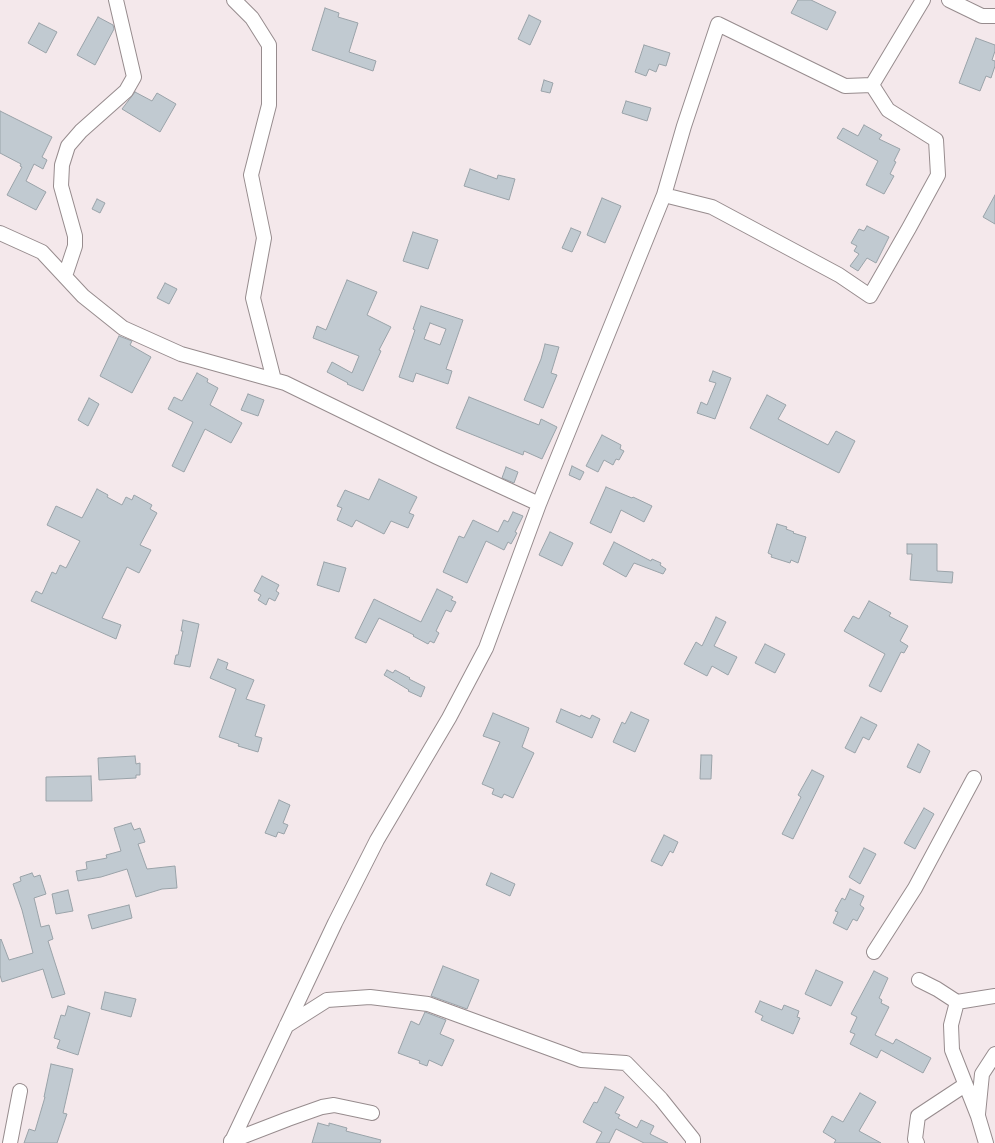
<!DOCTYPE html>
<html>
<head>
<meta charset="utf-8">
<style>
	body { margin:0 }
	canvas { display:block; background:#f4e8eb }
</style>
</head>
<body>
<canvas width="995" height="1143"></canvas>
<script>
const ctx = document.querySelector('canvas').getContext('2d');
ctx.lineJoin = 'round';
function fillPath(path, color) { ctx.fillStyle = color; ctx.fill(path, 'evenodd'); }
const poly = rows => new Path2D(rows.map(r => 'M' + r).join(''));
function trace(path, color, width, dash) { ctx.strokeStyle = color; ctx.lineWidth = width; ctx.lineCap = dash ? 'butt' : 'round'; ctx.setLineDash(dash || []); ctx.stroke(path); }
const building = poly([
	[798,0,811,0,836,12,827,30,791,13,798,0],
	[325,8,339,13,338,17,358,23,349,52,376,61,373,71,312,50,325,8],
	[529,15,541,21,530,45,518,39,529,15],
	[98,17,113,25,114,29,95,65,77,55,98,17],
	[39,23,57,32,46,53,28,43,39,23],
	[976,38,995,45,995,51,992,60,995,61,995,66,991,78,986,76,980,91,959,83,976,38],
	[644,45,670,53,666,66,659,64,656,72,649,69,646,76,635,72,644,45],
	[544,80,553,83,550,93,541,91,544,80],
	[135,92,152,101,157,93,176,104,160,132,122,109,135,92],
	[626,101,651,108,647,121,622,113,626,101],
	[0,111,52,137,42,157,47,160,43,169,34,164,26,181,46,192,36,210,7,195,22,167,20,166,21,164,0,153,0,111],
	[864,125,882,135,879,139,900,149,894,161,896,162,890,174,894,176,884,194,866,185,878,161,837,138,843,128,858,136,864,125],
	[470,169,497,179,498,175,515,179,509,200,464,186,470,169],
	[995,195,995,224,983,217,995,195],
	[602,198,621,206,605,243,587,235,602,198],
	[97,199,105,203,100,213,92,209,97,199],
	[867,226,889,237,876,263,867,258,858,271,850,266,859,254,854,251,857,246,851,243,859,229,864,231,867,226],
	[571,228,581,232,572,252,562,248,571,228],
	[413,232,438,240,428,269,403,261,413,232],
	[347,280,377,292,367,315,391,327,379,350,381,351,363,391,347,384,348,383,327,372,332,362,352,373,359,356,313,338,317,326,326,330,347,280],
	[165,283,177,289,169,304,157,298,165,283],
	[421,306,463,320,446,369,452,371,448,384,416,373,413,382,399,377,415,330,413,329,421,306],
	[430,323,446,329,440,345,424,339,430,323],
	[119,336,132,341,130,345,151,357,132,393,100,376,119,336],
	[545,344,559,347,551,373,557,375,543,408,524,400,541,359,545,344],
	[713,371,731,378,715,419,697,413,701,402,707,405,716,383,709,381,713,371],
	[197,373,208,379,207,382,218,388,210,405,242,423,231,443,205,429,184,472,172,466,193,422,168,409,174,397,182,401,197,373],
	[248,394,264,400,258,416,241,410,248,394],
	[767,395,786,405,778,419,828,445,836,431,855,441,839,473,750,428,767,395],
	[469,397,539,425,541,419,557,427,542,459,524,451,523,455,456,428,469,397],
	[89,398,99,404,88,426,78,420,89,398],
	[602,435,621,445,620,449,624,451,619,460,616,459,613,465,604,460,598,472,586,466,602,435],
	[572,466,584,472,580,480,569,475,572,466],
	[506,467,518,472,514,483,502,478,506,467],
	[379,479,417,497,409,513,414,515,408,528,391,521,384,534,356,520,352,527,337,520,342,508,337,506,345,490,369,500,379,479],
	[606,487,632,498,633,497,652,506,644,522,621,510,611,533,590,523,606,487],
	[97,489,108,495,107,497,122,505,126,497,132,500,134,495,152,505,150,509,157,513,140,545,151,550,139,573,127,567,102,618,121,625,116,639,31,601,36,591,42,594,52,572,56,574,60,565,66,568,80,541,47,525,56,506,82,518,97,489],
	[513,512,523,516,515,532,517,533,511,544,508,542,504,550,486,541,467,583,443,572,459,536,464,538,473,520,498,532,504,520,508,522,513,512],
	[777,524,787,527,786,529,794,532,793,533,806,537,798,563,791,560,790,563,771,557,772,555,768,553,777,524],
	[550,532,573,543,562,566,539,555,550,532],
	[614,542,651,561,652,559,661,563,660,565,666,569,663,574,634,563,626,577,603,564,614,542],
	[907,544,937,544,937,571,953,572,952,583,910,580,912,554,907,554,907,544],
	[324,562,346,568,339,592,317,585,324,562],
	[262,576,279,585,276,591,279,593,275,601,269,598,266,605,258,600,261,595,254,591,262,576],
	[437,589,453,597,451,600,456,602,451,612,446,610,436,631,439,633,434,643,430,641,428,644,413,636,414,635,379,618,366,643,355,638,374,599,421,622,437,589],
	[869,601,891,613,889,616,908,626,900,641,908,646,904,653,901,652,881,692,869,686,885,654,844,631,853,616,859,619,869,601],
	[716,617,726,622,714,646,737,657,728,675,712,666,707,676,684,664,696,642,702,646,716,617],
	[183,620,199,624,190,667,174,664,176,655,178,655,183,631,181,631,183,620],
	[765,644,785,654,775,673,755,663,765,644],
	[218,659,228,663,226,669,254,680,246,699,265,705,255,736,262,738,258,752,238,746,239,744,219,737,236,689,210,678,218,659],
	[387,670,393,673,395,670,410,678,409,679,425,687,421,697,408,691,409,690,384,675,387,670],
	[561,709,580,717,581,715,590,719,592,715,600,719,592,738,556,722,561,709],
	[631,712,649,720,635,752,613,742,622,722,625,724,631,712],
	[493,713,529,728,522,747,534,753,513,798,504,794,502,798,492,794,494,789,482,784,500,742,483,736,493,713],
	[861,717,877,725,869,740,863,737,855,753,845,748,861,717],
	[918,744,930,751,920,773,907,767,918,744],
	[701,755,712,755,711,779,700,779,701,755],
	[135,756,136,764,140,763,140,775,136,775,136,778,99,780,98,758,135,756],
	[812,770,824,776,793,839,782,834,801,797,798,795,812,770],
	[91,776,92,801,46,801,46,777,91,776],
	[279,800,290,805,283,823,288,825,284,834,278,832,276,837,265,833,279,800],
	[924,808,934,814,915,849,904,843,924,808],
	[131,823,134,830,140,828,145,842,138,844,147,869,175,866,177,888,162,889,136,897,127,869,101,877,78,881,76,871,87,869,86,862,107,858,106,855,121,851,114,828,131,823],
	[664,835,678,842,673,853,670,851,662,866,651,861,664,835],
	[864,848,876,854,860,884,849,877,864,848],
	[32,873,34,877,40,875,46,894,34,898,41,927,49,925,53,939,48,941,65,994,52,998,43,969,2,982,0,975,0,940,1,939,9,960,33,953,22,910,13,884,21,881,20,877,32,873],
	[491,873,515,884,510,896,486,885,491,873],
	[850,889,864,896,860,905,864,908,857,921,853,919,847,930,833,923,838,912,835,911,842,898,845,900,850,889],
	[68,890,73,911,56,914,52,894,68,890],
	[129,905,132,918,92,929,88,915,129,905],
	[443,966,479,980,467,1009,431,996,443,966],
	[816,970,843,982,831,1006,805,994,816,970],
	[874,971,888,978,879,998,882,1000,881,1003,889,1007,875,1035,893,1044,896,1039,931,1058,923,1073,881,1050,877,1058,850,1044,855,1034,850,1032,857,1017,851,1014,874,971],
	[105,992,136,999,131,1017,101,1009,105,992],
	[760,1001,782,1010,784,1005,799,1011,797,1017,800,1018,793,1034,761,1020,763,1016,755,1012,760,1001],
	[68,1006,90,1013,78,1055,57,1048,60,1040,54,1038,61,1015,65,1016,68,1006],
	[425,1012,446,1020,440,1034,454,1040,442,1066,429,1060,427,1066,419,1063,420,1061,398,1053,411,1021,419,1025,425,1012],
	[51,1064,73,1069,63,1113,67,1114,57,1143,24,1143,29,1129,35,1131,45,1097,44,1097,51,1064],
	[605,1087,624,1097,615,1113,620,1115,618,1118,637,1128,641,1120,654,1126,650,1134,668,1143,644,1143,616,1129,609,1143,596,1143,602,1132,583,1122,594,1102,597,1103,605,1087],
	[860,1093,876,1102,859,1131,881,1143,834,1143,836,1140,823,1132,832,1116,843,1122,860,1093],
	[318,1123,329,1126,329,1123,347,1128,346,1131,381,1140,380,1143,312,1143,318,1123]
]);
fillPath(building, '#c1cad1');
trace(building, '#9aa3a9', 1);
const minor = poly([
	[234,0,252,18,269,45,269,105,251,175,264,238,253,298,274,380],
	[949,0,982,16,995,16],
	[664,195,712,207,839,275,870,296,909,228,938,175,936,140,888,110,872,85],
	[0,233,42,252,83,296,123,328,181,354,285,383,437,457,539,504],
	[65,276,75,246,75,236,61,186,62,165,68,146,81,131,126,91,134,77,116,0],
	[874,952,915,888,974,778],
	[919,980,937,989,957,1002,995,996],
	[957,1002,951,1025,952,1050,978,1116,986,1143],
	[286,1026,327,1000,370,997,428,1004,581,1060,626,1063,661,1099,693,1139,693,1143],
	[978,1114,982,1074,995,1054],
	[231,1141,288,1119,322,1107,334,1105,372,1113],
	[10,1143,20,1091],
	[231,1143,335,923,377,840,449,718,486,648,539,504,664,195,684,126,718,24,845,86,872,85,923,0],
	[917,1143,915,1139,918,1116,965,1085]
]);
trace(minor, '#978c8e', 16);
trace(minor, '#fff', 14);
</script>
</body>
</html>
